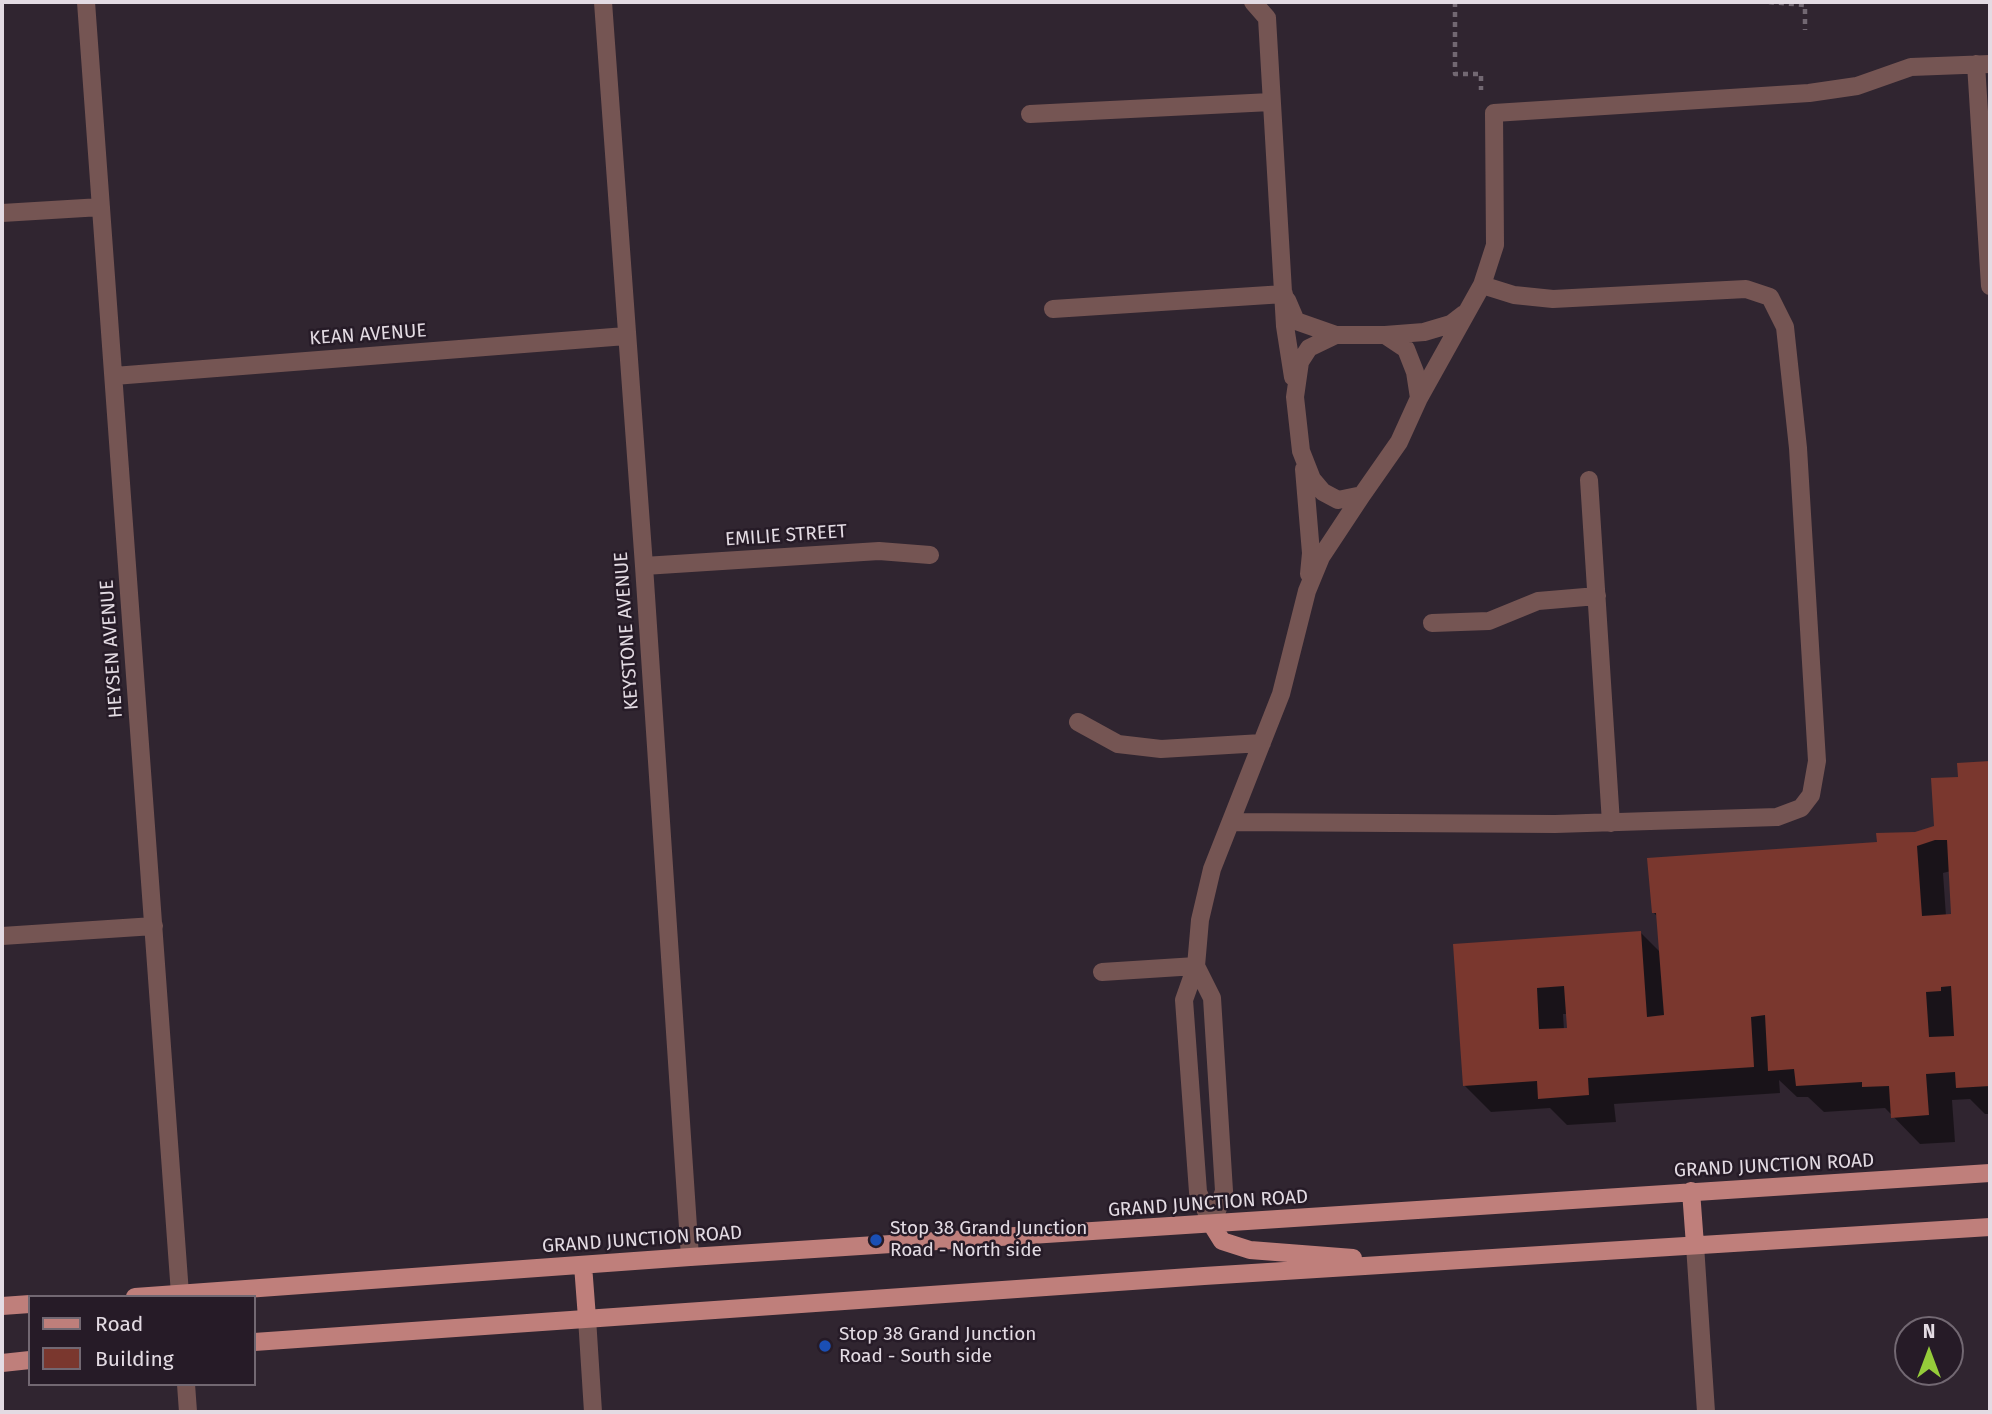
<!DOCTYPE html>
<html>
<head>
<meta charset="utf-8">
<style>
	body { margin:0 }
	#map { position:relative; width:1992px; height:1414px; overflow:hidden; background:#302530; font-family:"Fira Sans",sans-serif }
	canvas { display:block }
	.frame { position:absolute; inset:0; border:4px solid #e3dbe3; pointer-events:none }
	.legend { position:absolute; left:28px; top:1295px; width:228px; height:91px; box-sizing:border-box; background:#261b27; border:2px solid #726872; margin:0; padding:9px 12px; list-style:none; font-size:21px; color:#e3dbe3 }
	.legend li { display:flex; align-items:center; gap:14px; height:35px }
	.legend b { width:35px; border:2px solid #726872 }
	.north { position:absolute; left:1894px; top:1316px; width:70px; height:70px; box-sizing:border-box; background:#261b27; border:2px solid #726872; border-radius:50%; rotate:0deg; font-size:19px; font-weight:700; line-height:28px; text-align:center; color:#e3dbe3 }
	.north::after { content:''; display:block; margin:auto; width:24px; height:32px; background:#95cc3a; clip-path:polygon(50% 0,100% 100%,50% 72%,0 100%) }
</style>
</head>
<body>
<div id="map">
<canvas width="1992" height="1414"></canvas>
<div class="frame"></div>
<ul class="legend">
<li><b style="height:9px;background:#bf7f7b"></b>Road</li>
<li><b style="height:19px;background:#7a372e"></b>Building</li>
</ul>
<div class="north">N</div>
</div>
<script>
const ctx = document.querySelector('canvas').getContext('2d');
ctx.lineJoin = 'round';
function fillPath(path, color) { ctx.fillStyle = color; ctx.fill(path, 'evenodd'); }
const poly = rows => new Path2D(rows.map(r => 'M' + r).join(''));
function trace(path, color, width, dash) { ctx.strokeStyle = color; ctx.lineWidth = width; ctx.lineCap = dash ? 'butt' : 'round'; ctx.setLineDash(dash || []); ctx.stroke(path); }
function label(font, color, halo, rows, align = 'center') {
  ctx.font = font + ' "Fira Sans",sans-serif'; ctx.lineWidth = 5; ctx.setLineDash([]); ctx.textBaseline = 'middle'; ctx.strokeStyle = halo; ctx.fillStyle = color; for (const [text, x, y, turn = 0] of rows) {
    ctx.save(); ctx.translate(x, y); ctx.rotate((+turn || 0) * Math.PI / 180); ctx.textAlign = isNaN(turn) ? turn : align; if (halo) ctx.strokeText(text, 0, 0); ctx.fillText(text, 0, 0); ctx.restore();
  }
}
fillPath(poly([
	[1990,763,1990,1114,1985,1114,1970,1099,1952,1100,1955,1142,1920,1144,1885,1108,1824,1112,1808,1097,1797,1097,1779,1080,1780,1093,1614,1104,1616,1122,1567,1125,1550,1108,1491,1112,1464,1085,1455,946,1641,933,1661,953,1658,917,1653,912,1936,827,1959,778,1959,765],
	[1951,871,1953,916,1946,916,1943,873],
	[1563,1014,1568,1014,1569,1029,1564,1030]
]), '#0007');
fillPath(poly([
	[1990,761,1990,1086,1956,1088,1955,1072,1926,1074,1929,1115,1891,1118,1889,1086,1862,1087,1862,1082,1796,1086,1794,1069,1768,1071,1765,1015,1751,1017,1754,1067,1588,1078,1589,1095,1538,1099,1537,1081,1463,1086,1453,944,1641,931,1647,1017,1664,1015,1656,913,1652,913,1647,858,1877,842,1876,833,1915,832,1934,826,1931,778,1958,777,1957,763],
	[1935,840,1947,840,1951,914,1922,916,1917,846],
	[1564,986,1567,1028,1539,1029,1537,988],
	[1951,986,1954,1036,1929,1037,1926,992,1941,991,1941,987]
]), '#7a372e');
trace(poly([
	[1455,2,1455,74,1481,74,1481,90],
	[1769,2,1805,5,1805,30]
]), '#726872', 4.5, [5, 5]);
trace(poly([
	[86,2,180,1294],
	[603,2,644,566,690,1257],
	[1253,2,1267,18,1285,326,1293,377],
	[1976,64,1990,286],
	[1030,114,1271,102],
	[2,213,101,207],
	[1287,300,1296,321,1336,335],
	[1053,309,1284,294],
	[1336,335,1385,335,1406,349,1415,372,1419,398,1399,442,1362,495,1338,500,1323,492,1312,479,1301,451,1295,397,1300,362,1309,348,1336,335],
	[1385,335,1424,332,1451,324,1464,314],
	[114,376,626,336],
	[1419,398,1482,285,1495,245,1494,113,1809,93,1857,86,1911,67,1990,64],
	[1304,469,1311,553,1309,574],
	[1589,480,1611,823],
	[644,566,879,551,930,555],
	[1432,623,1489,621,1538,601,1597,596],
	[1078,722,1118,744,1161,749,1262,743],
	[1232,822,1555,824,1777,817,1801,808,1811,795,1817,761,1798,448,1785,327,1770,297,1746,289,1553,299,1514,295,1482,285],
	[2,936,154,926],
	[1196,966,1212,998,1224,1191,1212,1225],
	[1102,972,1196,966],
	[1212,1225,1198,1192,1184,1000,1196,966,1200,920,1212,869,1281,694,1307,591,1321,557,1362,495],
	[1695,1245,1706,1412],
	[587,1318,593,1412],
	[186,1384,188,1412]
]), '#755553', 18);
trace(poly([
	[1691,1191,1695,1245],
	[1212,1225,1222,1241,1250,1250,1353,1258],
	[583,1265,587,1318],
	[135,1297,690,1257,1990,1173],
	[2,1306,30,1304],
	[254,1342,1204,1276,1990,1227],
	[2,1363,30,1360]
]), '#bf7f7b', 18);
for (const [x, y, r, color] of [
	[876,1240,7,"#1a4fb4"],
	[825,1346,7,"#1a4fb4"]
]) { const dot = new Path2D(); dot.arc(x, y, r, 0, 2 * Math.PI); ctx.fillStyle = color; ctx.fill(dot); trace(dot, '#261b27', 2.5); }
label('19px', '#e3dbe3', '#261b27', [
	["KEAN AVENUE",368,335,-4],
	["EMILIE STREET",786,536,-4],
	["KEYSTONE AVENUE",627,631,-94],
	["HEYSEN AVENUE",112,649,-94],
	["GRAND JUNCTION ROAD",1774,1166,-3],
	["GRAND JUNCTION ROAD",1208,1204,-4],
	["GRAND JUNCTION ROAD",642,1240,-4]
]);
label('19px', '#e3dbe3', '#261b27', [
	["Stop 38 Grand Junction",890,1229],
	["Road - North side",890,1251],
	["Stop 38 Grand Junction",839,1335],
	["Road - South side",839,1357]
], 'left');
</script>
</body>
</html>
